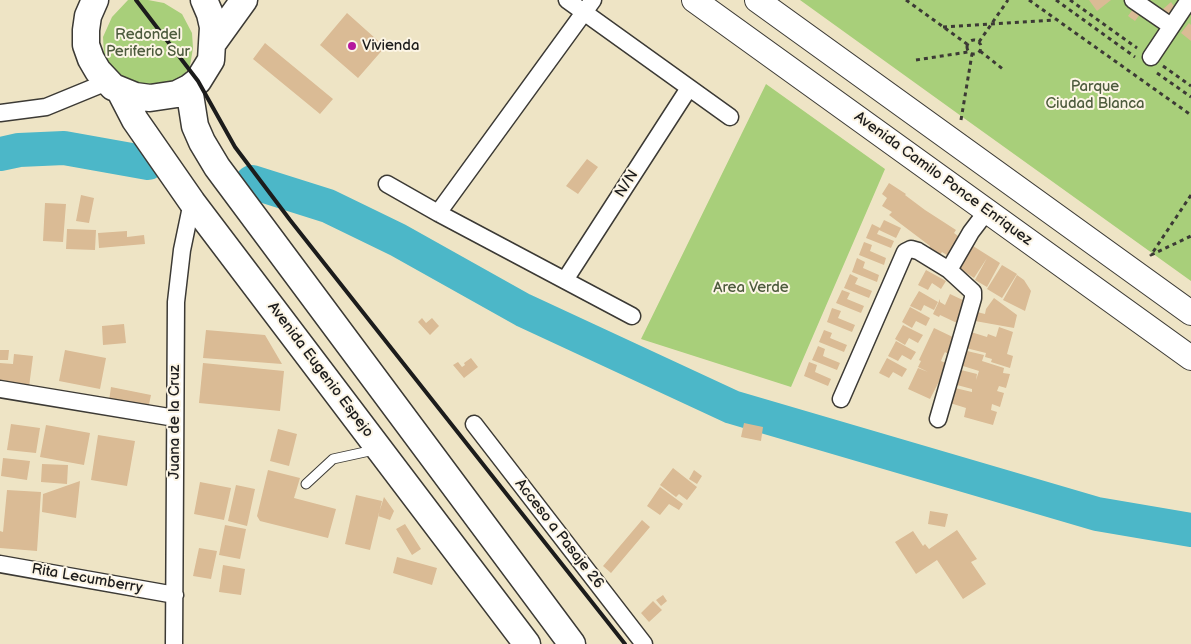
<!DOCTYPE html>
<html>
<head>
<meta charset="utf-8">
<style>
	body { margin:0 }
	canvas { display:block; background:#eee4c5 }
</style>
</head>
<body>
<canvas width="1191" height="644"></canvas>
<script>
const ctx = document.querySelector('canvas').getContext('2d');
ctx.lineJoin = 'round';
function fillPath(path, color) { ctx.fillStyle = color; ctx.fill(path, 'evenodd'); }
const poly = rows => new Path2D(rows.map(r => 'M' + r).join(''));
function trace(path, color, width, dash) { ctx.strokeStyle = color; ctx.lineWidth = width; ctx.lineCap = dash ? 'butt' : 'round'; ctx.setLineDash(dash || []); ctx.stroke(path); }
function label(font, color, halo, rows, align = 'center') {
  ctx.font = font + ' "Balsamiq Sans",sans-serif'; ctx.lineWidth = 4; ctx.setLineDash([]); ctx.textBaseline = 'middle'; ctx.strokeStyle = halo; ctx.fillStyle = color; for (const [text, x, y, turn = 0] of rows) {
    ctx.save(); ctx.translate(x, y); ctx.rotate((+turn || 0) * Math.PI / 180); ctx.textAlign = isNaN(turn) ? turn : align; if (halo) ctx.strokeText(text, 0, 0); ctx.fillText(text, 0, 0); ctx.restore();
  }
}
fillPath(poly([
	[128,0,148,0,164,3,182,14,192,33,193,48,190,66,182,78,171,86,135,86,114,73,104,55,103,37,112,17],
	[800,0,1191,0,1191,281,968,121],
	[766,84,885,169,791,387,641,339]
]), '#a8cf7a');
trace(poly([
	[0,154,19,150,64,148,148,163],
	[252,182,328,206,398,240,523,310,732,407,1097,514,1191,530]
]), '#4cb7c8', 34);
fillPath(poly([
	[1089,0,1111,0,1097,11],
	[1171,2,1176,9,1167,16,1162,10],
	[1133,9,1140,14,1135,21,1128,16],
	[347,13,385,47,358,78,320,45],
	[1189,23,1191,25,1191,41,1181,33],
	[265,43,333,99,320,114,253,59],
	[587,159,598,167,578,194,566,186],
	[889,183,906,194,905,195,925,210,956,230,954,233,962,239,950,257,942,252,937,259,926,252,930,246,889,215,892,212,882,206,887,198,882,194],
	[81,195,94,198,89,223,76,221],
	[45,203,66,204,63,242,43,241],
	[884,220,901,228,896,238,879,230,877,234,894,241,891,248,866,238,872,224,880,228],
	[67,229,96,230,95,250,66,249],
	[127,231,127,237,144,235,145,244,99,248,98,233],
	[864,242,872,245,870,251,886,258,884,265,859,255],
	[973,246,1000,263,987,287,975,280,987,258,974,278,959,268],
	[857,258,865,262,863,268,879,275,877,282,852,272],
	[1002,265,1017,274,1002,298,987,289],
	[926,270,946,281,941,289,932,283,928,290,918,285],
	[850,274,858,278,855,284,872,291,869,298,844,288],
	[1017,275,1024,280,1031,291,1025,311,1003,300],
	[842,290,850,293,847,299,864,306,861,313,836,303],
	[919,291,938,302,934,310,924,305,921,311,910,306],
	[950,294,967,302,957,323,940,315,939,317,933,314,940,299,940,302,945,305],
	[994,298,1017,315,1014,328,975,321,977,312,985,314,986,309],
	[910,307,930,318,926,326,916,321,912,328,902,322],
	[832,308,841,311,838,318,855,325,852,332,827,322],
	[422,318,426,323,432,318,439,326,430,335,418,322],
	[124,324,126,343,103,345,102,326],
	[903,325,923,335,918,343,909,338,905,345,895,339],
	[999,327,1013,332,1007,354,1013,356,1010,368,991,362,992,359,985,357,986,353,966,348,971,332,987,337,988,334,996,337],
	[934,328,959,340,951,356,945,352,943,356,941,361,948,364,930,399,908,389,918,368,928,372,918,367,921,361,919,360],
	[206,330,265,335,282,364,203,358],
	[824,330,832,333,830,338,847,345,844,352,819,342],
	[896,341,916,352,911,360,902,355,898,361,888,356],
	[818,346,825,349,823,356,840,363,837,370,812,360],
	[0,350,9,350,8,360,0,360],
	[65,350,106,358,100,389,59,381],
	[967,351,984,355,982,361,1004,368,1003,373,1010,374,1006,388,999,386,997,391,1004,393,1000,407,992,404,991,410,997,412,993,425,964,417,966,408,950,403,955,388,972,392,972,389,957,385,961,370,977,374,976,380,979,371,963,366],
	[14,354,33,356,29,387,0,383,0,363,13,364],
	[471,358,478,367,464,378,453,365,458,362,462,367,465,365,464,363],
	[887,358,907,369,902,377,893,372,889,378,879,373],
	[809,362,817,365,815,372,831,379,828,386,804,376],
	[203,363,284,371,280,411,199,403],
	[111,387,151,395,148,409,109,401],
	[744,423,763,427,761,441,741,437],
	[11,424,40,428,36,453,7,450],
	[46,425,90,433,84,465,40,457],
	[278,429,297,434,289,466,270,461],
	[98,435,135,441,127,486,91,480],
	[3,458,30,461,27,480,1,476],
	[42,464,68,465,67,484,41,482],
	[673,468,697,487,687,500,679,494,676,497,660,485],
	[268,470,300,478,294,498,336,509,328,538,260,521,257,516],
	[694,470,702,476,697,484,689,479],
	[80,481,76,518,42,512,43,494],
	[200,482,231,488,224,520,194,514],
	[236,485,255,489,247,526,228,521],
	[660,487,683,504,679,510,669,504,660,515,647,506],
	[7,490,41,492,37,551,0,548,0,531,3,532],
	[356,495,382,501,370,550,345,544],
	[384,497,394,511,390,520,378,516],
	[930,511,948,514,945,527,928,524],
	[642,520,650,527,611,573,603,566],
	[405,524,421,549,412,555,396,529],
	[225,525,246,529,240,559,219,555],
	[957,530,977,559,971,562,986,584,963,599,937,560,916,574,895,542,913,531,923,546,925,544,929,549],
	[199,548,217,551,211,579,193,576],
	[397,557,437,568,432,585,393,573],
	[223,565,245,569,241,595,219,592],
	[663,595,667,601,661,606,656,600],
	[653,601,662,610,649,622,641,613]
]), '#dabb95');
const lane = poly([
	[306,484,333,459,374,450]
]);
const street = poly([
	[567,0,730,117],
	[1133,0,1171,26],
	[1151,57,1189,0],
	[0,113,46,107,107,82],
	[387,184,438,213,632,316],
	[438,213,593,0],
	[565,280,689,88],
	[0,389,175,418],
	[841,399,905,252,911,249,918,251,949,270],
	[938,419,973,298,973,292,949,270,971,232,987,211],
	[474,424,644,644],
	[0,564,175,595],
	[174,644,176,302,182,250,192,202]
]);
const secondary = poly([
	[694,0,1191,358],
	[757,0,1191,313]
]);
const primary = poly([
	[95,0,88,16,86,30,86,45,91,59,98,71,113,87,135,96,150,98,177,94,189,88,198,81,211,60,213,27,210,14,204,0],
	[213,43,244,0],
	[189,88,195,126,202,142,217,167,572,644],
	[120,91,135,120,192,202,527,644]
]);
trace(lane, '#3c3a35', 11);
trace(street, '#3c3a35', 19);
trace(secondary, '#3c3a35', 26);
trace(primary, '#3c3a35', 29);
trace(poly([
	[906,0,967,44],
	[1029,0,1191,115],
	[1056,0,1135,57],
	[1070,0,1137,48],
	[943,27,1055,20],
	'967 47a7 7 0 1 1 14 0a7 7 0 1 1-14 0Z',
	[979,42,1008,0],
	[980,51,1004,70],
	[916,60,968,52],
	[1163,66,1191,86],
	[1157,73,1191,97],
	[961,120,972,54],
	[1191,195,1151,255,1191,236]
]), '#3c3a35', 3, [4, 4]);
trace(lane, '#fff', 9);
trace(street, '#fff', 16);
trace(secondary, '#fff', 24);
trace(primary, '#fff', 26);
trace(poly([
	[136,0,198,81,235,147,290,220,625,644]
]), '#1c1c1c', 4);
for (const [x, y, r, color] of [
	[352,46,5,"#b5179e"]
]) { const dot = new Path2D(); dot.arc(x, y, r, 0, 2 * Math.PI); ctx.fillStyle = color; ctx.fill(dot); trace(dot, '#fcf5e5', 2); }
label('15px', '#4d5b3d', '#fcf5e5', [
	["Redondel",148,35],
	["Periferio Sur",148,52],
	["Parque",1095,87],
	["Ciudad Blanca",1095,104],
	["Area Verde",751,288]
]);
label('15px', '#1c1c1c', '#fcf5e5', [
	["Vivienda",362,46]
], 'left');
label('15px', '#1c1c1c', '#fcf5e5', [
	["Avenida Camilo Ponce Enriquez",943,179,36],
	["N/N",627,184,-57],
	["Avenida Eugenio Espejo",320,370,53],
	["Juana de la Cruz",175,422,-90],
	["Acceso a Pasaje 26",559,534,52],
	["Rita Lecumberry",87,579,10]
]);
</script>
</body>
</html>
